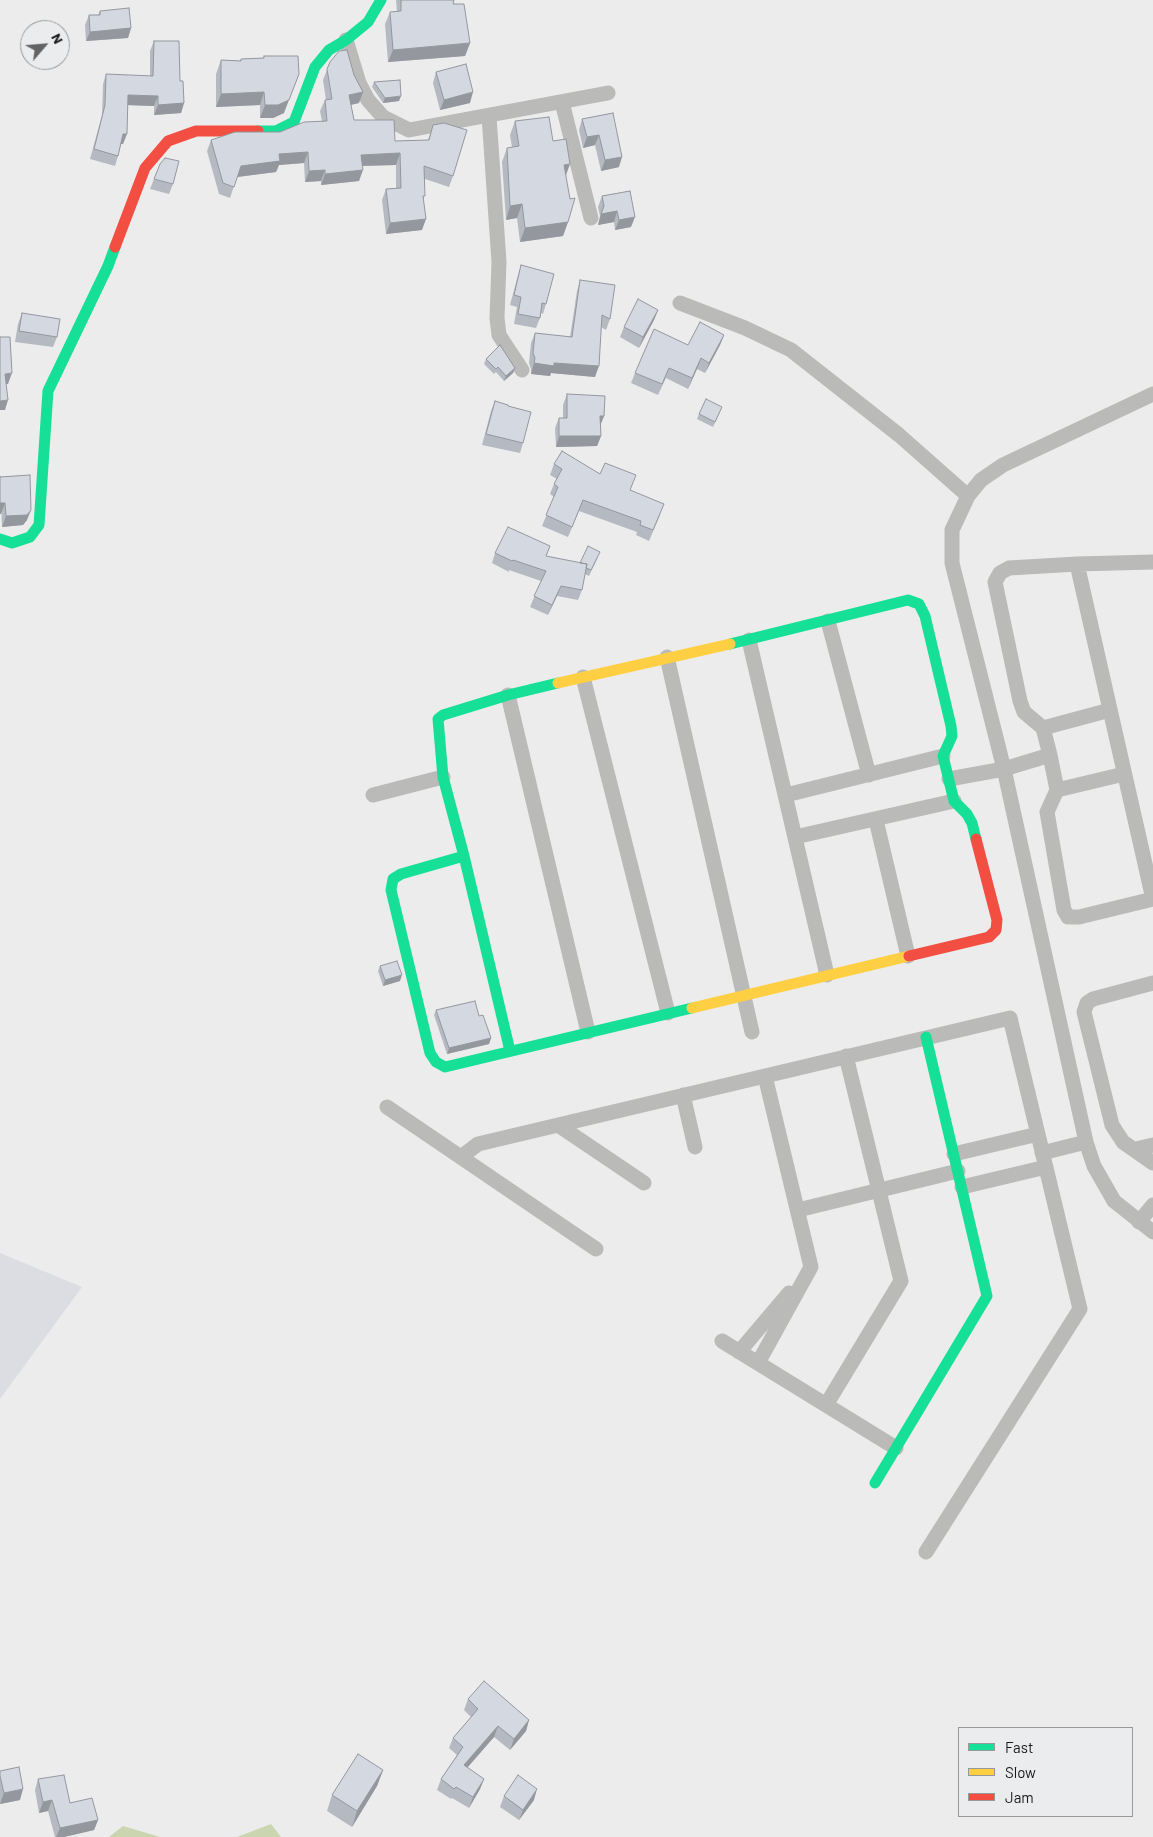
<!DOCTYPE html>
<html>
<head>
<meta charset="utf-8">
<style>
	body { margin:0 }
	#map { position:relative; width:1153px; height:1837px; overflow:hidden; background:#ececec; font-family:Barlow,sans-serif }
	canvas { display:block }
	.legend { position:absolute; left:958px; top:1727px; width:175px; height:90px; box-sizing:border-box; background:#ebeced; border:1px solid #979899; margin:0; padding:6px 9px; list-style:none; font-size:15px; color:#19191a }
	.legend li { display:flex; align-items:center; gap:10px; height:25px }
	.legend b { width:25px; border:1px solid #979899 }
	.north { position:absolute; left:20px; top:20px; width:50px; height:50px; box-sizing:border-box; background:#ebeced; border:1px solid #979899; border-radius:50%; rotate:63deg; font-size:14px; font-weight:700; line-height:20px; text-align:center; color:#19191a }
	.north::after { content:''; display:block; margin:auto; width:18px; height:22px; background:#636364; clip-path:polygon(50% 0,100% 100%,50% 72%,0 100%) }
</style>
</head>
<body>
<div id="map">
<canvas width="1153" height="1837"></canvas>
<ul class="legend">
<li><b style="height:6px;background:#16e098"></b>Fast</li>
<li><b style="height:6px;background:#ffcf43"></b>Slow</li>
<li><b style="height:6px;background:#f24e42"></b>Jam</li>
</ul>
<div class="north">N</div>
</div>
<script>
const ctx = document.querySelector('canvas').getContext('2d');
ctx.lineJoin = 'round';
function fillPath(path, color) { ctx.fillStyle = color; ctx.fill(path, 'evenodd'); }
const poly = rows => new Path2D(rows.map(r => 'M' + r).join(''));
function trace(path, color, width, dash) { ctx.strokeStyle = color; ctx.lineWidth = width; ctx.lineCap = dash ? 'butt' : 'round'; ctx.setLineDash(dash || []); ctx.stroke(path); }
fillPath(poly([
	[0,1253,82,1287,0,1399]
]), '#dbdde2');
fillPath(poly([
	[271,1824,281,1837,237,1837],
	[123,1826,160,1837,109,1837]
]), '#cbd5b0');
trace(poly([
	[346,40,359,83,368,100,383,117,409,130,608,93],
	[562,102,591,218],
	[489,116,499,262,497,318,499,335,522,370],
	[680,303,745,328,791,350,899,435,968,496],
	[1153,394,1003,465,981,480,968,496,952,530,952,563,1004,769,1086,1142,1094,1166,1114,1201,1153,1232],
	[1077,564,1153,899,1079,917,1068,917,1064,910,1047,812,1057,790,1050,755,1043,728,1024,712,1020,701,995,582,1000,573,1009,568,1077,564,1153,562],
	[828,621,869,775],
	[749,640,827,975],
	[667,657,752,1032],
	[583,677,668,1013],
	[508,695,588,1032],
	[1043,728,1110,710],
	[949,779,1004,769,1050,755],
	[1057,790,1124,774],
	[373,795,443,777],
	[786,795,943,756],
	[876,820,908,956],
	[795,837,954,801],
	[1153,983,1093,999,1087,1003,1084,1012,1112,1125,1123,1142,1153,1163],
	[683,1095,695,1147],
	[387,1107,596,1249],
	[558,1125,644,1183],
	[1136,1149,1153,1145],
	[1042,1153,1086,1142],
	[954,1154,1038,1134],
	[461,1157,478,1144,1010,1018,1080,1309,926,1552],
	[962,1187,1046,1167],
	[798,1210,958,1171],
	[1139,1222,1153,1205],
	[722,1341,896,1448],
	[739,1352,789,1293],
	[758,1363,811,1267,765,1076],
	[826,1405,901,1281,846,1056]
]), '#babab9', 15);
trace(poly([
	[258,131,276,131,294,122,315,67,329,50,346,40,368,22,381,0],
	[0,539,12,543,30,537,39,525,48,391,108,266,115,247],
	[730,644,908,600,919,604,925,616,951,726,952,736,943,756,954,801,967,814,972,823,976,839],
	[464,856,401,874,393,879,391,890,430,1053,436,1062,445,1067,692,1008],
	[510,1051,464,856,443,777,438,719,443,715,508,695,558,683],
	[875,1483,987,1296,926,1037]
]), '#16e098', 11);
trace(poly([
	[558,683,730,644],
	[692,1008,909,956]
]), '#ffcf43', 11);
trace(poly([
	[115,247,145,168,168,141,196,131,258,131],
	[909,956,989,937,996,930,997,920,976,839]
]), '#f24e42', 11);
fillPath(poly([
	[396,0,454,0,453,4,470,43,465,56,388,62,385,24,390,12,397,12],
	[100,11,131,28,128,38,86,41,85,25,89,15,98,15],
	[154,41,180,81,184,103,181,113,154,115,154,106,128,105,123,144,121,144,118,156,115,166,90,159,102,115,103,84,106,74,150,76,150,51],
	[264,56,284,113,273,118,260,118,260,105,216,107,216,74,221,60,240,61,241,59,263,58],
	[330,62,359,103,351,105,354,120,395,141,428,140,433,125,453,176,449,187,425,179,422,230,386,234,382,200,386,189,396,188,396,165,362,166,359,181,321,185,321,181,305,182,304,163,279,165,276,172,237,177,230,198,219,194,207,151,211,140,280,132,322,121,320,111,325,100,326,100,323,80],
	[436,72,470,103,440,110,433,83],
	[374,82,399,101,383,103,372,87],
	[613,113,619,167,601,171,595,145,583,148,579,130,582,119],
	[515,121,553,141,566,177,568,222,563,236,520,242,517,218,506,220,502,162,507,148,512,147,510,135],
	[154,179,173,184,169,194,150,189],
	[630,191,631,227,615,230,614,222,598,225,600,216,598,207,602,196],
	[521,265,546,304,543,314,541,313,540,318,536,328,514,324,517,307,510,305,518,275],
	[580,280,610,319,606,330,601,327,595,377,551,373,550,376,531,374,531,369,529,363,531,343,535,333,570,337,577,291],
	[658,310,654,320,639,348,620,337,624,327],
	[22,313,57,337,53,347,15,342,18,324],
	[724,335,720,345,705,373,697,369,688,389,666,378,658,395,631,383,635,373,688,345],
	[486,359,515,368,513,373,504,381,496,372,494,374,484,364],
	[567,394,604,416,600,426,601,436,597,446,556,447,555,428,559,418,563,418,563,405],
	[495,401,508,406,523,443,520,453,482,445,491,411],
	[720,412,713,427,697,419,699,414],
	[554,464,600,474,630,490,660,515,649,541,636,535,637,532,579,511,568,537,542,526,554,497,550,494,554,484,557,479,550,475],
	[0,476,27,520,23,525,2,527],
	[495,553,546,556,580,563,598,557,589,576,585,574,582,590,578,600,557,596,548,615,530,607,541,581,509,570,509,572,492,563],
	[380,966,400,981,383,986,378,971],
	[436,1010,479,1016,491,1038,489,1044,447,1054,434,1015],
	[468,1699,529,1720,526,1731,510,1750,494,1737,467,1768,484,1779,480,1789,469,1808,452,1798,451,1799,437,1790,441,1779,457,1755,449,1748,453,1738,471,1717,464,1710],
	[383,1770,377,1786,352,1827,327,1811,332,1795],
	[0,1771,20,1800,0,1804],
	[38,1779,70,1803,98,1820,94,1830,64,1837,55,1837,48,1811,39,1813,35,1790],
	[504,1796,534,1800,519,1820,500,1807]
]), '#b5bac2');
fillPath(poly([
	[131,28,128,38,86,41,90,32],
	[470,43,465,56,388,62,393,50],
	[299,74,284,113,273,118,260,118,265,105],
	[264,92,260,105,216,107,221,94],
	[363,92,359,103,345,106,349,95],
	[473,92,470,103,440,110,444,100],
	[128,95,158,96,154,106,125,105],
	[401,96,399,101,383,103,385,98],
	[184,103,181,113,154,115,158,105],
	[123,134,127,134,123,144,120,144],
	[599,135,595,145,583,148,587,137],
	[308,152,304,163,279,165,276,172,237,177,241,166,279,154],
	[400,153,396,165,357,166,361,155],
	[622,157,619,167,601,171,605,160],
	[570,164,565,178,564,165],
	[325,170,321,181,305,182,309,171],
	[363,170,359,181,321,185,325,174],
	[522,204,517,218,506,220,510,206],
	[617,211,614,222,598,225,601,214],
	[635,217,631,227,615,230,619,220],
	[426,219,422,230,386,234,390,223],
	[568,222,563,236,520,242,525,228],
	[658,310,654,320,639,348,643,337],
	[724,335,720,345,705,373,709,363],
	[701,358,697,369,688,389,692,378],
	[534,363,554,363,599,366,595,377,551,373,550,376,531,374],
	[515,368,513,373,504,381,506,376],
	[12,373,8,384,1,384,5,374],
	[8,400,5,410,0,410,0,401],
	[600,416,604,416,600,426],
	[559,436,601,436,597,446,556,447],
	[0,503,5,503,1,514,0,514],
	[31,510,27,520,23,525,2,527,6,516],
	[561,586,557,596,548,615,552,605],
	[402,975,400,981,383,986,385,980],
	[491,1038,489,1044,447,1054,449,1048],
	[529,1720,526,1731,510,1750,514,1739],
	[498,1726,494,1737,460,1776,464,1765],
	[383,1770,377,1786,352,1827,357,1811],
	[484,1779,480,1789,469,1808,473,1797],
	[23,1789,20,1800,0,1804,4,1793],
	[537,1789,534,1800,519,1820,523,1810],
	[52,1800,48,1811,39,1813,43,1802],
	[98,1820,94,1830,64,1837,56,1837,60,1828]
]), '#94979e');
const building = poly([
	[401,0,454,0,453,4,464,4,470,43,393,50,390,12,401,11,401,0],
	[129,8,131,28,90,32,89,15,100,15,100,11,129,8],
	[154,41,179,41,180,81,183,81,184,103,158,105,158,96,128,95,127,134,123,134,118,156,94,149,105,105,106,74,153,76,154,41],
	[347,50,354,75,363,92,349,95,354,120,394,120,395,141,429,140,433,125,444,123,467,130,453,176,424,166,425,196,423,196,426,219,390,223,386,189,401,188,400,153,361,155,363,170,325,174,325,170,309,171,308,152,279,154,280,161,241,166,234,187,223,183,211,140,235,132,280,132,304,122,327,121,325,100,332,99,327,69,330,62,339,51,347,50],
	[264,56,298,56,299,74,289,100,278,105,265,105,264,92,221,94,221,60,241,61,241,59,264,58,264,56],
	[466,64,473,92,444,100,436,72,466,64],
	[400,80,401,96,385,98,374,82,400,80],
	[613,113,622,157,605,160,599,135,587,137,582,119,613,113],
	[549,117,553,141,566,139,570,164,564,165,570,199,575,198,568,222,525,228,522,204,510,206,507,148,519,146,515,121,549,117],
	[165,158,179,161,173,184,154,179,160,164,165,158],
	[630,191,635,217,619,220,617,211,601,214,604,206,602,196,630,191],
	[521,265,554,274,546,304,542,303,540,318,518,314,521,297,514,295,521,265],
	[580,280,615,285,610,319,602,315,599,366,554,363,554,366,534,363,535,358,533,353,535,333,572,337,580,280],
	[638,299,658,310,643,337,624,327,638,299],
	[22,313,60,319,57,337,19,331,22,313],
	[700,322,724,335,709,363,701,358,692,378,669,368,662,384,635,373,654,329,688,345,700,322],
	[0,337,10,337,12,373,5,374,8,400,0,401,0,337],
	[500,345,515,368,506,376,498,367,496,369,486,359,500,345],
	[567,394,605,396,604,416,600,416,601,436,559,436,559,418,567,418,567,394],
	[706,399,722,407,715,422,699,414,706,399],
	[495,401,508,405,508,406,531,412,523,443,486,434,495,401],
	[562,451,600,474,605,463,636,475,630,490,664,504,653,530,640,525,641,521,583,500,572,527,546,515,558,487,554,484,562,469,554,464,562,451],
	[30,475,31,510,27,515,6,516,5,503,0,503,0,476,0,477,30,475],
	[508,527,550,546,546,556,587,564,582,590,561,586,552,605,534,596,546,571,513,560,512,561,495,553,508,527],
	[588,546,600,552,591,570,586,568,587,564,580,563,588,546],
	[397,961,402,975,385,980,380,966,397,961],
	[475,1001,479,1016,483,1015,491,1038,449,1048,436,1010,475,1001],
	[484,1681,529,1720,514,1739,498,1726,464,1765,484,1779,473,1797,456,1787,454,1789,441,1779,463,1747,453,1738,478,1709,468,1699,484,1681],
	[358,1754,383,1770,357,1811,332,1795,358,1754],
	[19,1767,23,1789,4,1793,0,1776,0,1771,19,1767],
	[64,1775,70,1803,92,1798,98,1820,60,1828,52,1800,43,1802,38,1779,64,1775],
	[518,1775,537,1789,523,1810,504,1796,518,1775]
]);
fillPath(building, '#d3d8e1');
trace(building, '#94979e', 1);
</script>
</body>
</html>
